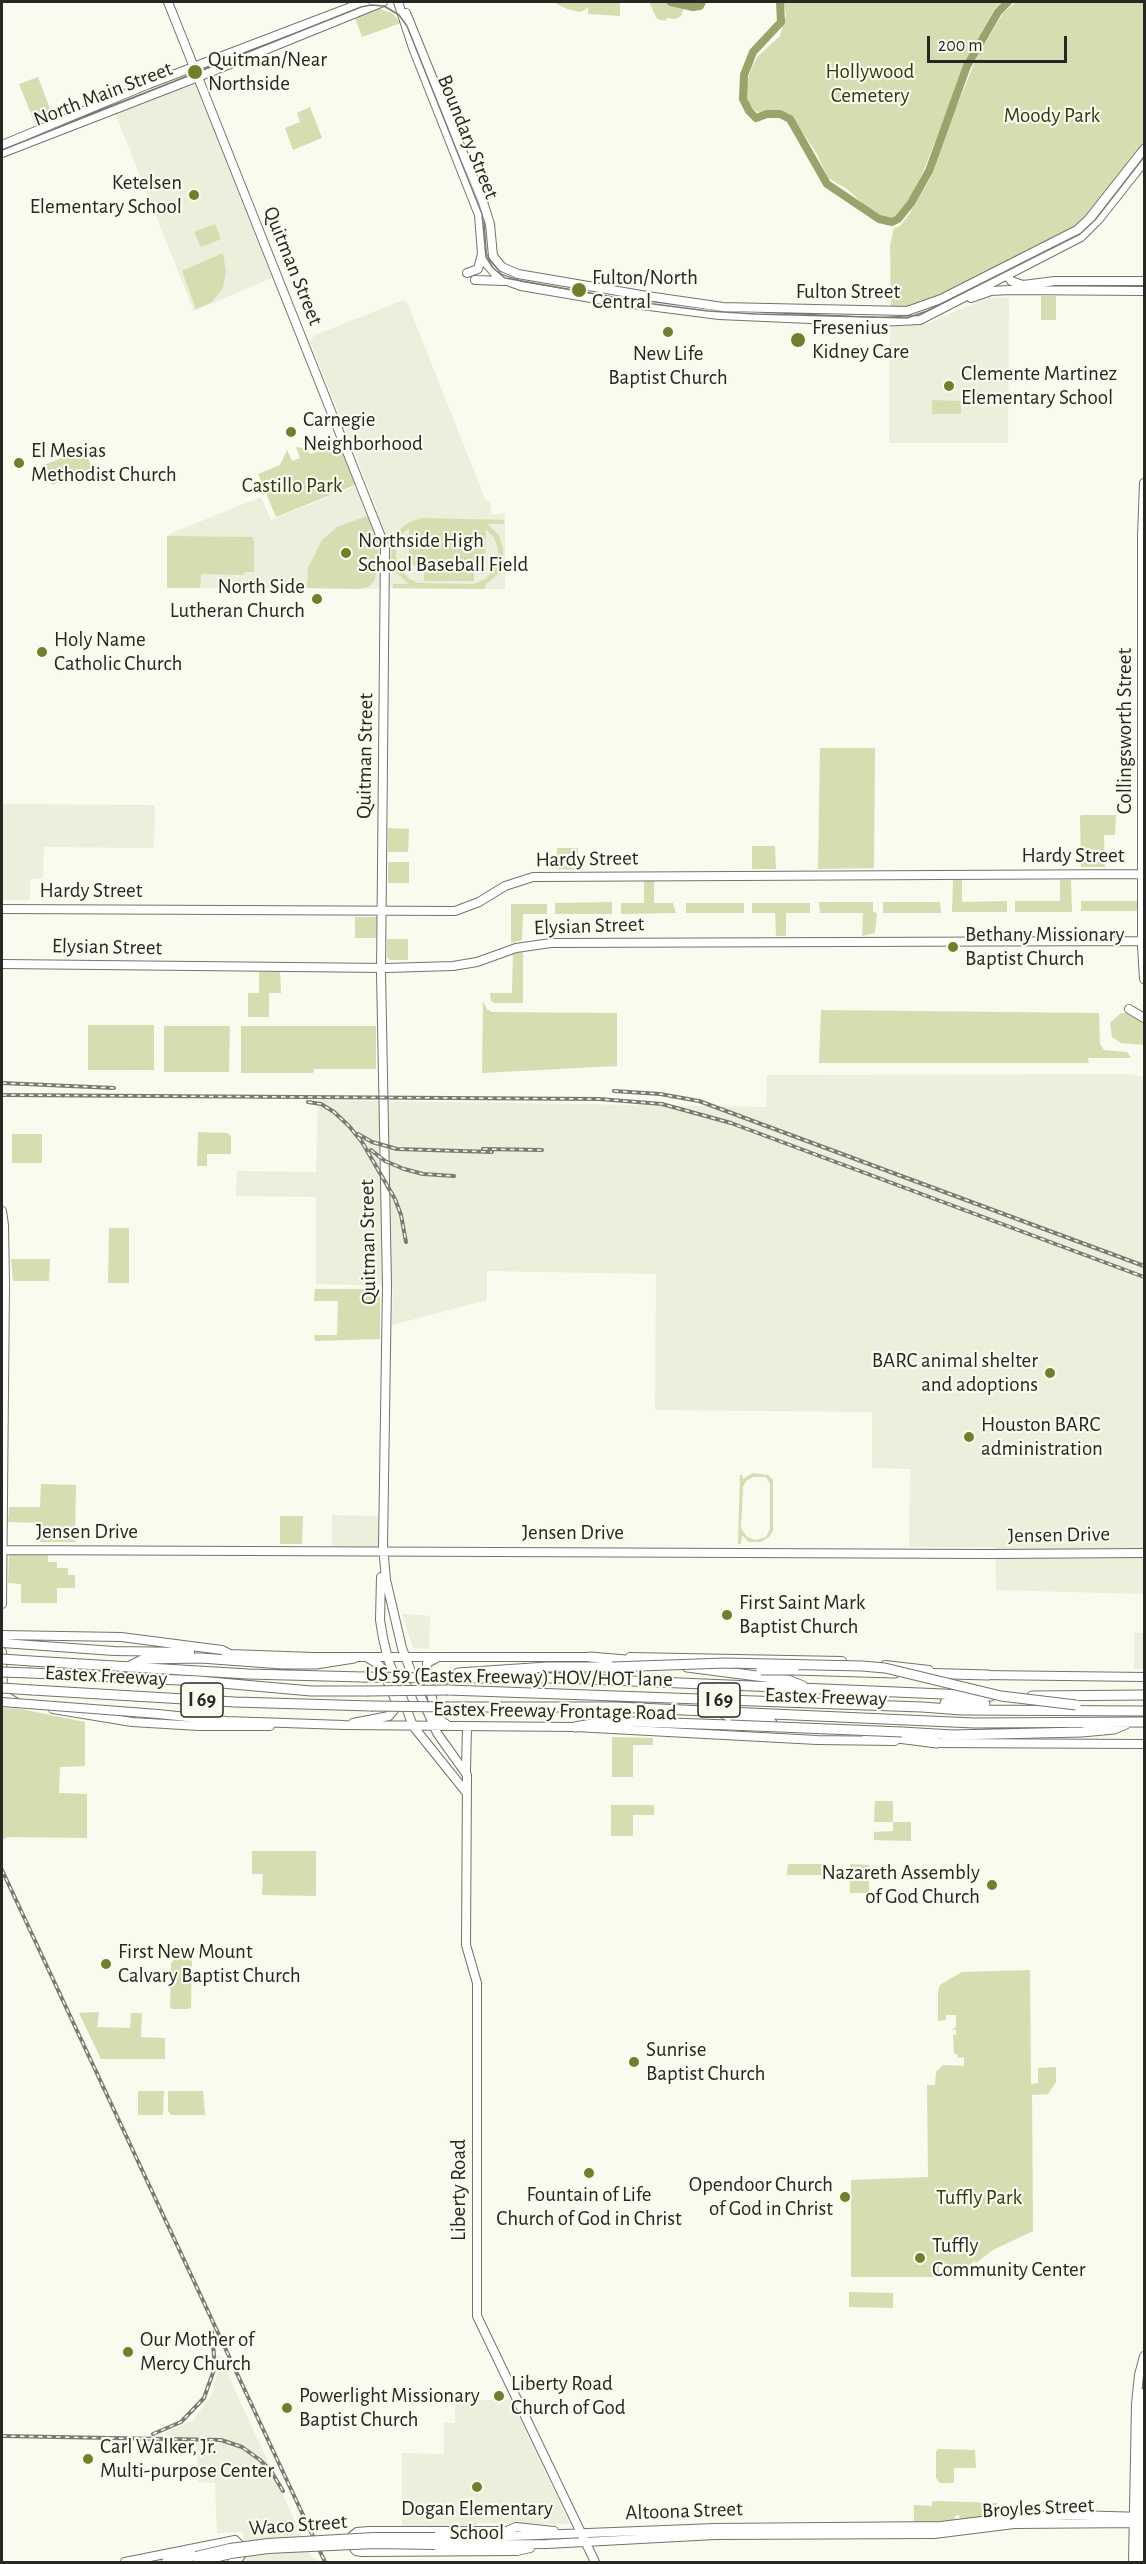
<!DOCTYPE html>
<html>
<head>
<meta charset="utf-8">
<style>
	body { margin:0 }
	#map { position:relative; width:1146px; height:2564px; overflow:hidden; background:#f8fbee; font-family:"Alegreya Sans",sans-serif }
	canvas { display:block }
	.frame { position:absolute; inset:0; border:3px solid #272823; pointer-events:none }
	.scale { position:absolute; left:927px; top:36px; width:140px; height:27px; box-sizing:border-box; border:3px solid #272823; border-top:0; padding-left:8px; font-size:18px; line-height:21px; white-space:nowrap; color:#272823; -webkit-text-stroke:4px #f8fbee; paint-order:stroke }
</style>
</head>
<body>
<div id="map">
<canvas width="1146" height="2564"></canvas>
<div class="frame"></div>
<div class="scale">200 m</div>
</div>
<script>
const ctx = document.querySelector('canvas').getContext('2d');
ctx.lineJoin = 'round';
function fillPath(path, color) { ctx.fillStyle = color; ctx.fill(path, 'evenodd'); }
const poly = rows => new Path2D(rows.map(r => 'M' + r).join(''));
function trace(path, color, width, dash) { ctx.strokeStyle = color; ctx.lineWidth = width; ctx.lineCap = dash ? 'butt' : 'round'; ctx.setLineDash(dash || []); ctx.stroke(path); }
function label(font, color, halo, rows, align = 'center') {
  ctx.font = font + ' "Alegreya Sans",sans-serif'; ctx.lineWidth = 4.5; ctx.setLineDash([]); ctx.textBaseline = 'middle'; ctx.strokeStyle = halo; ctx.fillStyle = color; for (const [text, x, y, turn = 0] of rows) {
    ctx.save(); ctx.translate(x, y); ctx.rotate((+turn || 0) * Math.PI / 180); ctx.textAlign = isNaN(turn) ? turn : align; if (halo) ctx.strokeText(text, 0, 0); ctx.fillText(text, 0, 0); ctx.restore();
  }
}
fillPath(poly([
	[196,85,272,278,194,311,115,113,182,86],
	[989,297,1009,298,1008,443,889,443,890,330,894,326,927,324],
	[403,300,407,302,486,501,490,502,492,515,505,513,505,589,167,588,169,534,261,497,271,520,356,486,367,515,377,509,310,341,315,335],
	[2,804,155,805,154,848,44,847,43,879,30,879,30,900,3,900],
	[1127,1074,1144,1077,1144,1594,996,1590,995,1547,909,1547,910,1469,872,1468,872,1412,655,1410,656,1274,487,1271,487,1300,392,1325,393,1286,316,1284,316,1197,236,1196,237,1171,316,1172,318,1100,766,1107,767,1075],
	[332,1515,379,1516,378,1548,332,1548],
	[402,1614,430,1616,429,1649,413,1648],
	[1134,1633,1144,1633,1144,1669,1134,1669],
	[219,2355,311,2556,320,2562,247,2562,243,2532,217,2533,215,2483,198,2482,197,2446,163,2434,193,2420,212,2395,218,2371],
	[455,2400,511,2400,568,2520,567,2524,479,2523,476,2526,402,2526,402,2453,444,2454,444,2423,455,2423]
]), '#ebefdb');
fillPath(poly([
	[553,2,620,2,620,16,588,14,588,8,580,12,567,9],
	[628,2,686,2,681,16,676,19,667,18,665,21,657,19,649,2],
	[783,2,1002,2,994,9,968,58,923,172,909,200,891,220,873,213,847,189,828,178,816,152,792,117,781,111,758,112,750,108,747,100,747,83,751,69,758,56,780,36,786,14],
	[1016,2,1144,2,1144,148,1082,223,930,302,905,309,891,307,890,246,894,228,900,226,910,213,931,177,944,137,976,59,1003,13],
	[378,8,392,13,401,23,362,37,355,18],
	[38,77,53,117,52,120,36,126,19,84],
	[310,107,322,138,293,150,285,128,300,122,297,113],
	[215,224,221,239,201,247,194,232],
	[223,253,226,272,223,288,212,302,196,309,182,271],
	[1041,296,1056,296,1056,320,1041,320],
	[932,400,961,401,961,414,932,414],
	[339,444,355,485,276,517,258,474,280,465,287,450,292,461,300,458,296,447,303,448,311,454],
	[84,449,92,468,52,485,44,465],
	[367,516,379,545,375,580,368,587,359,589,307,588,308,568,322,540,337,527],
	[421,518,504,520,504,524,487,524,499,535,503,548,503,562,497,575,485,585,485,589,393,588,393,584,409,584,396,572,391,559,392,545,397,532,408,523],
	[409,528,409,565,485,566,486,529,494,538,498,549,498,561,493,572,484,580,473,584,418,583,408,578,400,569,396,558,396,546,401,535],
	[167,536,252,537,254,540,254,572,245,572,243,575,201,574,200,588,167,588],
	[424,568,474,569,474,581,424,581],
	[820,748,875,748,874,868,818,869],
	[1082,815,1116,815,1115,835,1104,835,1105,867,1081,867,1080,816],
	[388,828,409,829,408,852,388,852],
	[752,846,775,846,776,869,752,869],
	[557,848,578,848,578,870,556,869],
	[388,862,409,862,409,883,388,883],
	[654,880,654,903,673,903,676,913,621,914,621,903,644,903,644,881],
	[953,880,962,880,962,902,1007,901,1007,912,952,912],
	[1060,880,1071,880,1072,912,1015,912,1015,901,1060,901],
	[1081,901,1139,901,1138,911,1081,911],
	[612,902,612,914,555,914,555,903],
	[819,902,873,902,873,912,877,913,875,933,862,936,863,913,820,913],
	[883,902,940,902,941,913,883,913],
	[686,903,744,903,744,913,686,913],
	[752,903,810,903,810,913,786,913,786,936,776,936,775,913,752,913],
	[511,904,547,904,547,914,523,914,522,940,511,943],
	[355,917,377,917,376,938,355,938],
	[387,939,408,939,408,960,390,960,387,957],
	[523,950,523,1003,494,1003,491,1001,490,993,512,993,513,952],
	[259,972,280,972,281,993,269,993,269,1017,248,1017,248,993,259,993],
	[483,1001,487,1009,492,1012,617,1013,617,1066,482,1073],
	[821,1010,1099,1013,1100,1044,1104,1050,1127,1052,1131,1058,1088,1058,1089,1063,819,1063],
	[1121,1013,1129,1013,1144,1020,1144,1045,1121,1043,1112,1037,1110,1023],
	[88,1025,154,1025,154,1070,88,1070],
	[164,1026,230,1026,229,1072,164,1072],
	[241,1026,376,1026,376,1069,314,1069,313,1073,241,1073],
	[198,1132,227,1133,231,1136,231,1154,207,1154,207,1166,197,1166],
	[12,1134,42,1134,42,1163,12,1163],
	[109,1228,129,1228,129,1283,108,1283],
	[11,1259,50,1259,49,1281,13,1281],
	[315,1289,380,1289,380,1339,315,1341,314,1335,337,1335,338,1301,314,1301],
	[753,1473,768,1475,773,1480,773,1531,769,1537,761,1542,749,1542,742,1535,741,1544,738,1544,740,1475,742,1475,743,1479],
	[753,1477,766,1477,770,1484,770,1529,766,1537,755,1540,747,1537,741,1528,743,1487,746,1481],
	[41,1484,76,1485,75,1542,40,1542,40,1523,8,1522,9,1507,40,1507],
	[280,1516,303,1516,302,1544,280,1544],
	[9,1554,48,1554,48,1562,57,1562,57,1568,68,1568,68,1575,75,1575,75,1588,57,1588,57,1603,21,1603,21,1584,8,1583],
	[2,1708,21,1709,85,1722,85,1766,60,1767,59,1793,87,1794,87,1838,8,1837,2,1840],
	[612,1737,653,1738,653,1745,633,1745,633,1777,612,1777],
	[875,1801,893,1801,893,1822,911,1822,911,1841,874,1840,874,1832,893,1831,893,1822,874,1822],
	[611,1805,654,1805,654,1815,633,1815,633,1836,611,1836],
	[252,1851,316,1851,316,1896,262,1895,263,1874,252,1874],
	[788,1864,827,1864,827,1875,787,1875],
	[850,1864,869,1865,869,1893,850,1893],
	[174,1959,192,1959,191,2008,187,2009,173,2009,170,2007,171,1964],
	[1030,1970,1031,2084,1038,2083,1038,2068,1056,2067,1056,2082,1048,2094,1032,2095,1033,2231,993,2250,976,2263,974,2261,967,2268,939,2266,939,2277,851,2277,851,2180,928,2177,927,2085,935,2085,936,2072,943,2065,964,2066,964,2057,958,2058,958,2055,954,2053,953,2035,956,2035,956,2030,952,2029,956,2027,956,2015,946,2015,946,2020,938,2021,938,1992,940,1985,962,1972],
	[99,2012,97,2027,130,2028,131,2013,142,2013,141,2037,165,2038,165,2059,101,2059,79,2013],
	[138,2091,164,2091,163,2115,138,2115],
	[168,2091,203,2091,205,2115,171,2115,168,2111],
	[849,2292,893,2293,893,2308,849,2307],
	[938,2449,975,2450,976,2468,954,2468,954,2483,940,2483,936,2478,936,2452],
	[936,2501,997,2503,997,2515,960,2520,959,2515,955,2516,955,2521,914,2523,914,2505,932,2506,932,2502]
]), '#d5ddb1');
trace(poly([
	[671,2,693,7,700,6,702,2],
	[780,2,781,22,753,52,744,75,743,99,749,111,756,118,767,114,780,114,790,119,827,184,879,219,892,222,898,219,911,203,929,171,967,66,998,12,1008,2]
]), '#9aa36c', 8);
const major = poly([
	[168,2,385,547,381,972,387,1285,383,1546,386,1580,402,1648,418,1690,437,1733,467,1775,466,1945,477,1983,477,2316,595,2562],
	[398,2,413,48,479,215,482,254,485,262,499,278,521,286,603,300,719,315,878,322,920,320,1081,237,1099,219,1144,162],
	[406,13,483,202,490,224,493,256,502,267,518,274,647,296,723,307,907,311,941,299,1077,230,1088,220,1144,149],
	[2,145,149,84,364,2],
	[2,153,198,77,383,2],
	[1005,271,1011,281,1023,285,1055,281,1144,281],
	[467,273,478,269,482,254],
	[475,280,504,281],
	[971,298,991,291,1010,290,1144,291],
	[1144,483,1142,536,1142,946,1144,979],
	[2,909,455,911,479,902,505,886,533,877,1144,874],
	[2,964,386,968,453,966,477,962,516,948,551,943,1144,941],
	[1129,1009,1144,1018],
	[2,1211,4,1225,5,1283,2,1604],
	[2,1550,990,1554,1144,1553],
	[381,1577,380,1620,383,1638,388,1659,413,1726,466,1792],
	[2,1635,121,1637,222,1650,230,1654,313,1657,596,1657],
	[2,1643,114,1651,190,1652],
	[2,1652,3,1694,17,1703],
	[630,1657,842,1661],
	[435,1659,427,1663,426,1674,435,1710,439,1719,449,1726],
	[885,1665,929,1670],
	[983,1675,1144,1677],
	[53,1709,132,1722,199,1726,270,1726],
	[158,1714,226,1721,344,1725,575,1727,817,1740,895,1741],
	[353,1723,389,1716,394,1710,396,1702,383,1670,379,1665,368,1658],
	[932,1743,1144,1744],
	[466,1771,467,1727],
	[435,2537,487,2537,715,2528,941,2526,1014,2517,1074,2515,1144,2517],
	[435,2545,547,2544,715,2535,934,2534,1014,2524,1144,2523],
	[530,2548,517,2551,362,2552,356,2551,352,2546,352,2536,357,2532,369,2531,507,2531,516,2527,554,2531],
	[125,2562,235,2540,240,2545,242,2554,237,2561,232,2562],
	[166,2562,196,2556],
	[1133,2562,1136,2404,1139,2375,1144,2356],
	[1140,2562,1144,2393]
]);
const highway = poly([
	[590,1657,649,1662],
	[31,1661,248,1674,363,1677],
	[128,1667,144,1659,201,1658,282,1664,316,1664,354,1658],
	[687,1667,788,1680,803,1686],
	[794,1670,895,1673],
	[31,1673,199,1681,311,1691,366,1691],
	[458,1673,547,1667,612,1667],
	[915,1673,988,1675],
	[448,1678,561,1678,991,1696],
	[32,1690,235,1702,371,1706],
	[448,1690,922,1707,962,1710,1144,1711],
	[1032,1696,1144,1695],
	[945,1703,985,1704],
	[449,1707,616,1707,974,1723,1144,1722],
	[724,1714,736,1719,772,1723],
	[575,1727,608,1721,730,1725],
	[902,1732,953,1735,1082,1732,1114,1729,1126,1724],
	[866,1734,937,1743]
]);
trace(major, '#73756b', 10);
trace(highway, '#73756b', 11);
trace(major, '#fff', 8);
trace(highway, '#fff', 9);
trace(poly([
	[2,150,361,7,371,5,384,6,399,15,407,26,482,214,486,257,493,268,505,278,646,303,708,311,756,314,907,318,927,311,1080,234,1095,220,1144,157]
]), '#797b73', 1.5);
const rail = poly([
	[2,1083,114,1088],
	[614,1091,660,1094,699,1101,1144,1266],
	[2,1095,599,1099,662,1104,731,1123,1144,1277],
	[308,1102,321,1104,334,1112,349,1126,362,1142,395,1199,401,1215,406,1242],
	[358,1134,372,1142,397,1149,492,1152],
	[483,1149,542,1150],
	[371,1150,385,1161,404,1169,423,1174,454,1176],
	[2,1870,325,2562],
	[153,2434,181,2422,204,2398,215,2367,212,2332],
	[2,2436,221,2440,242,2447,260,2460,271,2471,283,2491]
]);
trace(rail, '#797b73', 4);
trace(rail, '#f8fbee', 1.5, [4.5]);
const majorBridge = poly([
	[2,1702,158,1714],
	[196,2556,230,2548,268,2543,374,2537,435,2537],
	[198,2562,231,2554,268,2549,374,2544,435,2545]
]);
const highwayBridge = poly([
	[2,1659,31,1661],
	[612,1667,725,1663,862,1666,885,1668,1001,1696,1076,1705],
	[761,1670,794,1670],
	[2,1672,31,1673],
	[363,1677,448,1678],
	[2,1688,32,1690],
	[366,1691,448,1690],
	[371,1706,449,1707],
	[730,1725,902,1732]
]);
trace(majorBridge, '#73756b', 10, []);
trace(highwayBridge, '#73756b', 11, []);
trace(majorBridge, '#fff', 8);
trace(highwayBridge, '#fff', 9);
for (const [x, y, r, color] of [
	[195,72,8,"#737e2a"],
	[194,195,6,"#737e2a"],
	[579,290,8,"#737e2a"],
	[668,332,6,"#737e2a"],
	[798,340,8,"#737e2a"],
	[949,386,6,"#737e2a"],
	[291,432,6,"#737e2a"],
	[19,463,6,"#737e2a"],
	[346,553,6,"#737e2a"],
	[317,599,6,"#737e2a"],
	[42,652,6,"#737e2a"],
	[953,947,6,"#737e2a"],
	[1050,1373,6,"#737e2a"],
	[969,1437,6,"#737e2a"],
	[727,1615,6,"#737e2a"],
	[992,1885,6,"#737e2a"],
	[106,1964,6,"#737e2a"],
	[634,2062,6,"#737e2a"],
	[589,2173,6,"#737e2a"],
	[845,2197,6,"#737e2a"],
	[920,2258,6,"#737e2a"],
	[128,2352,6,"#737e2a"],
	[499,2396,6,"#737e2a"],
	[287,2408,6,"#737e2a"],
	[88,2459,6,"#737e2a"],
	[477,2487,6,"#737e2a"]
]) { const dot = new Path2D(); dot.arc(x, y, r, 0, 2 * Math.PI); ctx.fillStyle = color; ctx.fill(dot); trace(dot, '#f8fbee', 2); }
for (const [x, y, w] of [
	[202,1700,42],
	[719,1700,42]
]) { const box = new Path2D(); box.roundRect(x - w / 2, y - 17, w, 34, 4.5); ctx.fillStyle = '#f8fbee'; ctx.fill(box); trace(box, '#272823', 1.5); }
label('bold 20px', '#272823', null, [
	["I 69",202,1700],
	["I 69",719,1700]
]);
label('21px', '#272823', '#f8fbee', [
	["Quitman/Near",208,60],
	["Northside",208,84],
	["Ketelsen",182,183,"right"],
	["Elementary School",182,207,"right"],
	["Fulton/North",592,278],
	["Central",592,302],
	["Fresenius",812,328],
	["Kidney Care",812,352],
	["New Life",668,354,"center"],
	["Baptist Church",668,378,"center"],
	["Clemente Martinez",961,374],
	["Elementary School",961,398],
	["Carnegie",303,420],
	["Neighborhood",303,444],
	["El Mesias",31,451],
	["Methodist Church",31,475],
	["Northside High",358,541],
	["School Baseball Field",358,565],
	["North Side",305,587,"right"],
	["Lutheran Church",305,611,"right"],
	["Holy Name",54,640],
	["Catholic Church",54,664],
	["Bethany Missionary",965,935],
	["Baptist Church",965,959],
	["BARC animal shelter",1038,1361,"right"],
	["and adoptions",1038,1385,"right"],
	["Houston BARC",981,1425],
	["administration",981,1449],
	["First Saint Mark",739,1603],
	["Baptist Church",739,1627],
	["Nazareth Assembly",980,1873,"right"],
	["of God Church",980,1897,"right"],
	["First New Mount",118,1952],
	["Calvary Baptist Church",118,1976],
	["Sunrise",646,2050],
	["Baptist Church",646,2074],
	["Opendoor Church",833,2185,"right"],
	["of God in Christ",833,2209,"right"],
	["Fountain of Life",589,2195,"center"],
	["Church of God in Christ",589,2219,"center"],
	["Tuffly",932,2246],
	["Community Center",932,2270],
	["Our Mother of",140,2340],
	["Mercy Church",140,2364],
	["Liberty Road",511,2384],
	["Church of God",511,2408],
	["Powerlight Missionary",299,2396],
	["Baptist Church",299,2420],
	["Carl Walker, Jr.",100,2447],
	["Multi-purpose Center",100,2471],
	["Dogan Elementary",477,2509,"center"],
	["School",477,2533,"center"]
], 'left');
label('21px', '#34390e', '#f8fbee', [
	["Hollywood",870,72],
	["Cemetery",870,96],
	["Moody Park",1052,116],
	["Castillo Park",292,486],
	["Tuffly Park",979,2198]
]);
label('21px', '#272823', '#f8fbee', [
	["North Main Street",103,94,-21],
	["Boundary Street",468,137,68],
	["Quitman Street",293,266,68],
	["Fulton Street",848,292],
	["Collingsworth Street",1125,731,-90],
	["Quitman Street",365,756,-89],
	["Hardy Street",1073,856],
	["Hardy Street",587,859,-1],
	["Hardy Street",91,891],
	["Elysian Street",589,926,-2],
	["Elysian Street",107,947,1],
	["Quitman Street",368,1242,-91],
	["Jensen Drive",87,1532],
	["Jensen Drive",573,1533],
	["Jensen Drive",1059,1535,-1],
	["Eastex Freeway",106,1676,3],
	["US 59 (Eastex Freeway) HOV/HOT lane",519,1677,1],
	["Eastex Freeway",826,1697,2],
	["Eastex Freeway Frontage Road",555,1711,1],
	["Liberty Road",459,2190,-90],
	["Broyles Street",1038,2508,-3],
	["Altoona Street",684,2511,-2],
	["Waco Street",298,2525,-4]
]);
</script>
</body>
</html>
